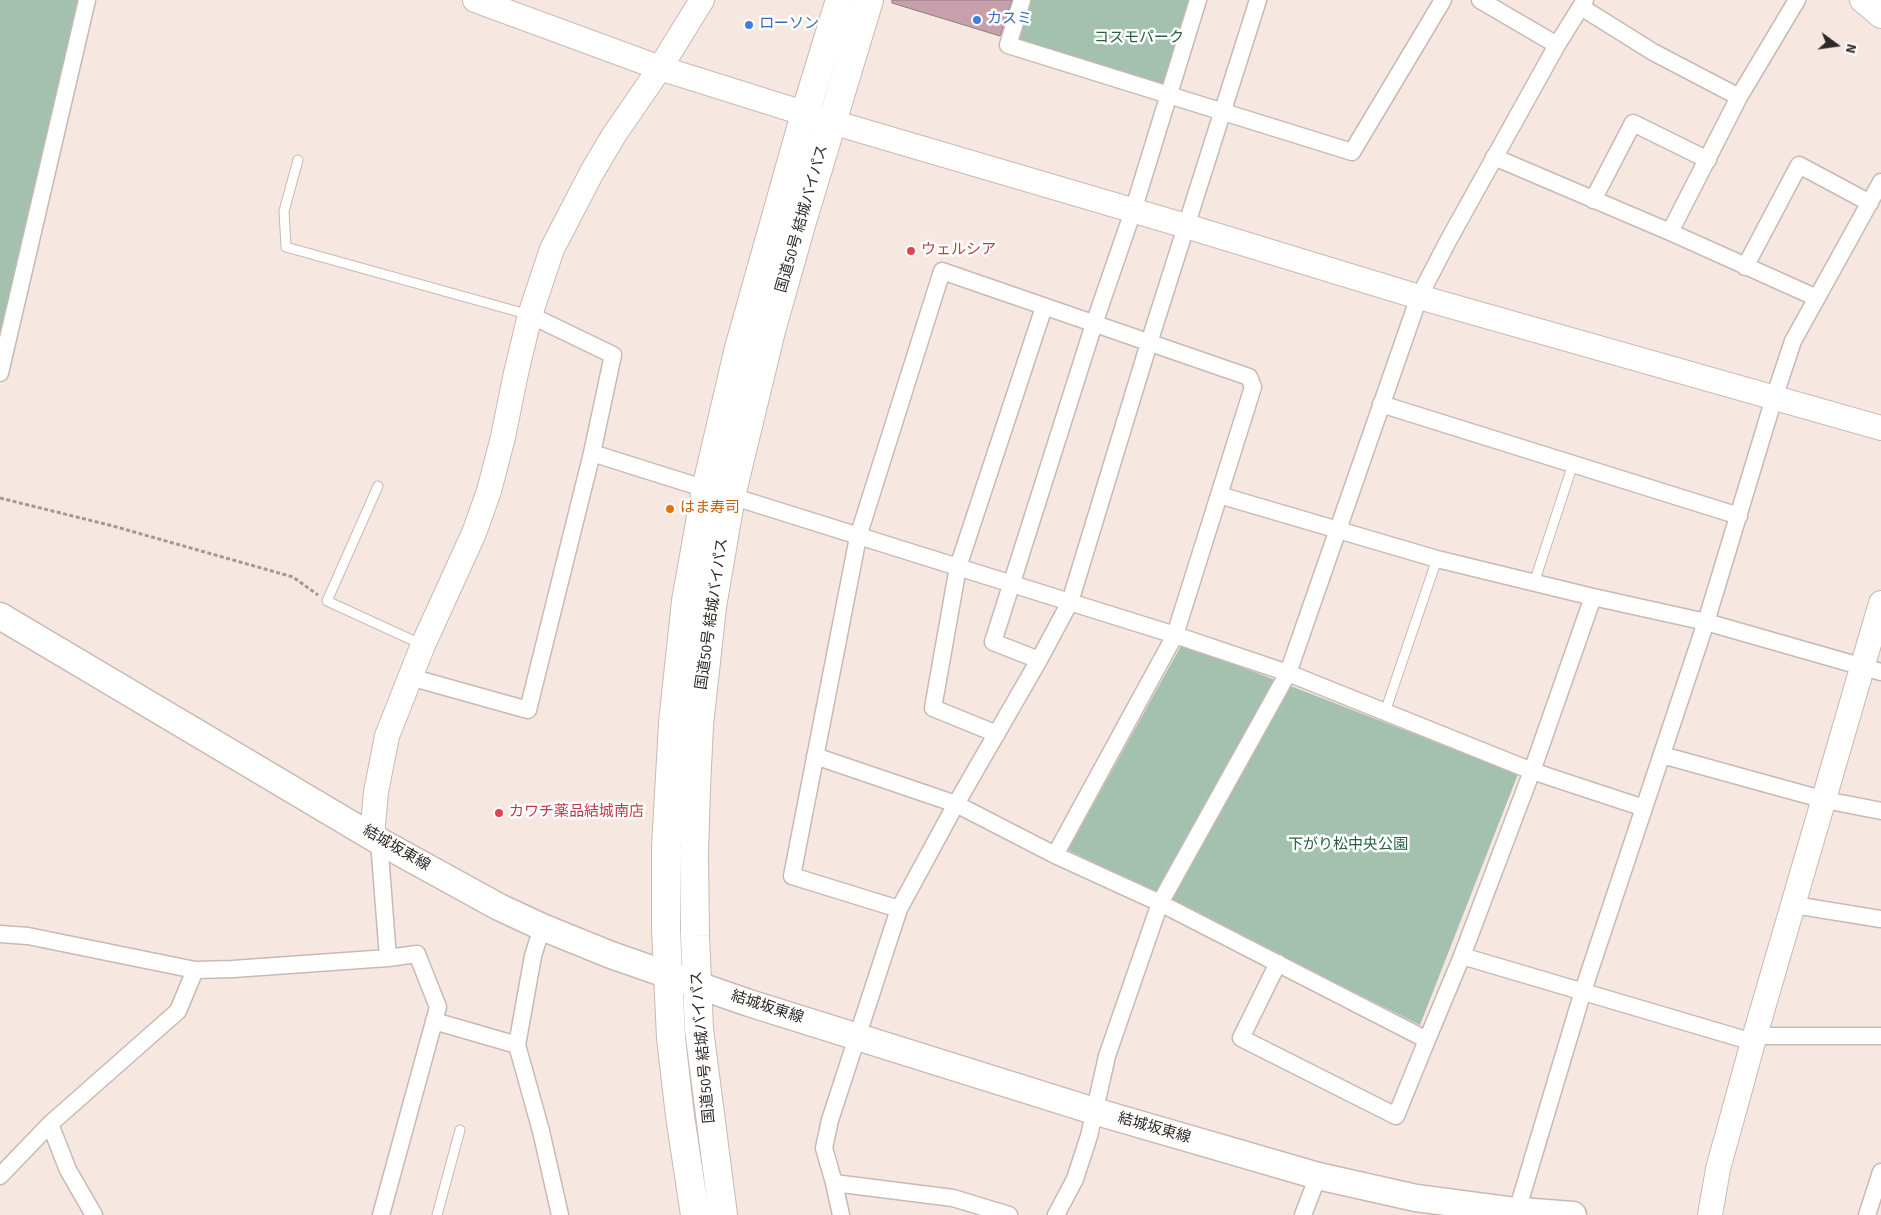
<!DOCTYPE html>
<html>
<head>
<meta charset="utf-8">
<style>
	body { margin:0 }
	#map { position:relative; width:1881px; height:1215px; overflow:hidden; background:#f6e7e0; font-family:"Source Sans 3",sans-serif }
	canvas { display:block }
	.north { position:absolute; left:1811px; top:20px; width:50px; height:50px; -webkit-text-stroke:4px #fff; paint-order:stroke; rotate:104deg; font-size:14px; font-weight:700; line-height:20px; text-align:center; color:#2e2926 }
	.north::after { content:''; display:block; margin:auto; width:18px; height:22px; background:#2e2926; clip-path:polygon(50% 0,100% 100%,50% 72%,0 100%) }
</style>
</head>
<body>
<div id="map">
<canvas width="1881" height="1215"></canvas>
<div class="north">N</div>
</div>
<script>
const ctx = document.querySelector('canvas').getContext('2d');
ctx.lineJoin = 'round';
function fillPath(path, color) { ctx.fillStyle = color; ctx.fill(path, 'evenodd'); }
const poly = rows => new Path2D(rows.map(r => 'M' + r).join(''));
function trace(path, color, width, dash) { ctx.strokeStyle = color; ctx.lineWidth = width; ctx.lineCap = dash ? 'butt' : 'round'; ctx.setLineDash(dash || []); ctx.stroke(path); }
function label(font, color, halo, rows, align = 'center') {
  ctx.font = font + ' "Source Sans 3","Noto Sans JP",sans-serif'; ctx.lineWidth = 5; ctx.setLineDash([]); ctx.textBaseline = 'middle'; ctx.strokeStyle = halo; ctx.fillStyle = color; for (const [text, x, y, turn = 0] of rows) {
    ctx.save(); ctx.translate(x, y); ctx.rotate((+turn || 0) * Math.PI / 180); ctx.textAlign = isNaN(turn) ? turn : align; if (halo) ctx.strokeText(text, 0, 0); ctx.fillText(text, 0, 0); ctx.restore();
  }
}
fillPath(poly([
	[0,0,81,0,0,356],
	[1026,0,1193,0,1165,88,1012,43],
	[1182,644,1518,774,1420,1025,1068,850]
]), '#a4c0ae');
const building = poly([
	[892,0,1012,0,1000,36,892,3,892,0]
]);
fillPath(building, '#c89fad');
trace(building, '#8c7e82', 1);
const lane = poly([
	[298,160,284,211,286,247,530,315],
	[378,486,327,601,423,645],
	[1534,583,1573,464],
	[1385,712,1437,559],
	[437,1215,460,1130]
]);
const street = poly([
	[1022,0,1008,45,1352,152,1443,0],
	[1480,0,1557,45],
	[1581,7,1653,52,1739,97],
	[1494,157,1670,232,1817,298],
	[1593,200,1633,123,1708,160],
	[1670,232,1739,97,1797,0],
	[1745,267,1799,165,1870,203],
	[0,373,87,0],
	[1381,404,1739,516],
	[592,453,706,489],
	[1219,495,1437,559,1593,597,1706,622,1881,672],
	[731,496,1175,635,1288,673,1532,771,1644,808],
	[1039,660,993,642,1094,324,1133,211,1198,0],
	[410,677,528,710,592,453,613,355,530,315],
	[997,734,933,708,958,567,1044,307],
	[1662,755,1825,800,1881,811],
	[815,756,956,804,1055,855,1160,903,1427,1040,1462,956,1532,771,1593,597],
	[379,841,388,958],
	[1794,905,1881,919],
	[899,909,792,876,858,537,942,271,1249,377,1253,387,1175,635,1055,855],
	[542,927,533,956,517,1045,541,1131,560,1215],
	[0,934,28,936,195,970,233,969,388,958,417,954,438,1007,381,1215],
	[1462,956,1753,1042],
	[1278,963,1241,1038,1396,1116,1427,1040],
	[434,1021,517,1045],
	[1755,1036,1881,1036],
	[50,1124,68,1170,94,1215],
	[0,1176,50,1124,178,1011,195,970],
	[834,1183,824,1148,830,1120,899,909,956,804,1039,660,1070,602,1149,343,1258,0],
	[1517,1211,1583,991,1706,622,1774,398,1793,341,1881,182],
	[841,1215,834,1183,953,1198,1009,1215],
	[1056,1215,1075,1179,1089,1136,1107,1056,1160,903,1288,673,1419,297,1448,241,1557,45,1585,0],
	[1303,1215,1318,1176],
	[1867,1215,1881,1172]
]);
const secondary = poly([
	[475,0,660,68,832,122,1186,226,1419,297,1881,428],
	[1862,0,1881,16],
	[372,836,376,792,387,736,423,645,474,533,489,491,503,437,516,373,530,315,552,249,592,172,614,135,660,68,702,0],
	[1710,1215,1718,1169,1753,1042,1881,603]
]);
const primary = poly([
	[0,616,379,841,499,907,542,927,611,955,749,1003,1094,1111,1318,1176,1416,1198,1507,1210,1573,1215]
]);
const highway = poly([
	[695,1215,680,1116,671,1038,666,929,666,847,673,723,686,601,706,489,739,348,805,114,840,0],
	[723,1215,699,1029,695,936,694,853,696,789,699,725,712,607,731,496,771,331,801,225,869,0]
]);
trace(lane, '#c8bab3', 11);
trace(street, '#c8bab3', 19);
trace(secondary, '#c8bab3', 26);
trace(primary, '#c8bab3', 29);
trace(highway, '#c8bab3', 30);
trace(poly([
	[0,498,113,526,293,577,318,595]
]), '#a39893', 3, [4, 2.5]);
trace(lane, '#fff', 9);
trace(street, '#fff', 16);
trace(secondary, '#fff', 24);
trace(primary, '#fff', 26);
trace(highway, '#fff', 28);
for (const [x, y, r, color] of [
	[977,20,5,"#3f7fe0"],
	[749,25,5,"#3f7fe0"],
	[911,251,5,"#e0444e"],
	[670,509,5,"#e8710a"],
	[499,813,5,"#e0444e"]
]) { const dot = new Path2D(); dot.arc(x, y, r, 0, 2 * Math.PI); ctx.fillStyle = color; ctx.fill(dot); trace(dot, '#fff', 2); }
label('15px', '#366cbe', '#fff', [
	["カスミ",987,20],
	["ローソン",759,25]
], 'left');
label('15px', '#256242', '#fff', [
	["コスモパーク",1139,39],
	["下がり松中央公園",1348,846]
]);
label('15px', '#2e2926', '#fff', [
	["国道50号 結城バイパス",803,219,-74],
	["国道50号 結城バイパス",713,614,-82],
	["結城坂東線",396,849,30],
	["結城坂東線",767,1008,18],
	["国道50号 結城バイパス",704,1047,-95],
	["結城坂東線",1154,1129,16]
]);
label('15px', '#be3a42', '#fff', [
	["ウェルシア",921,251],
	["カワチ薬品結城南店",509,813]
], 'left');
label('15px', '#c56008', '#fff', [
	["はま寿司",680,509]
], 'left');
</script>
</body>
</html>
